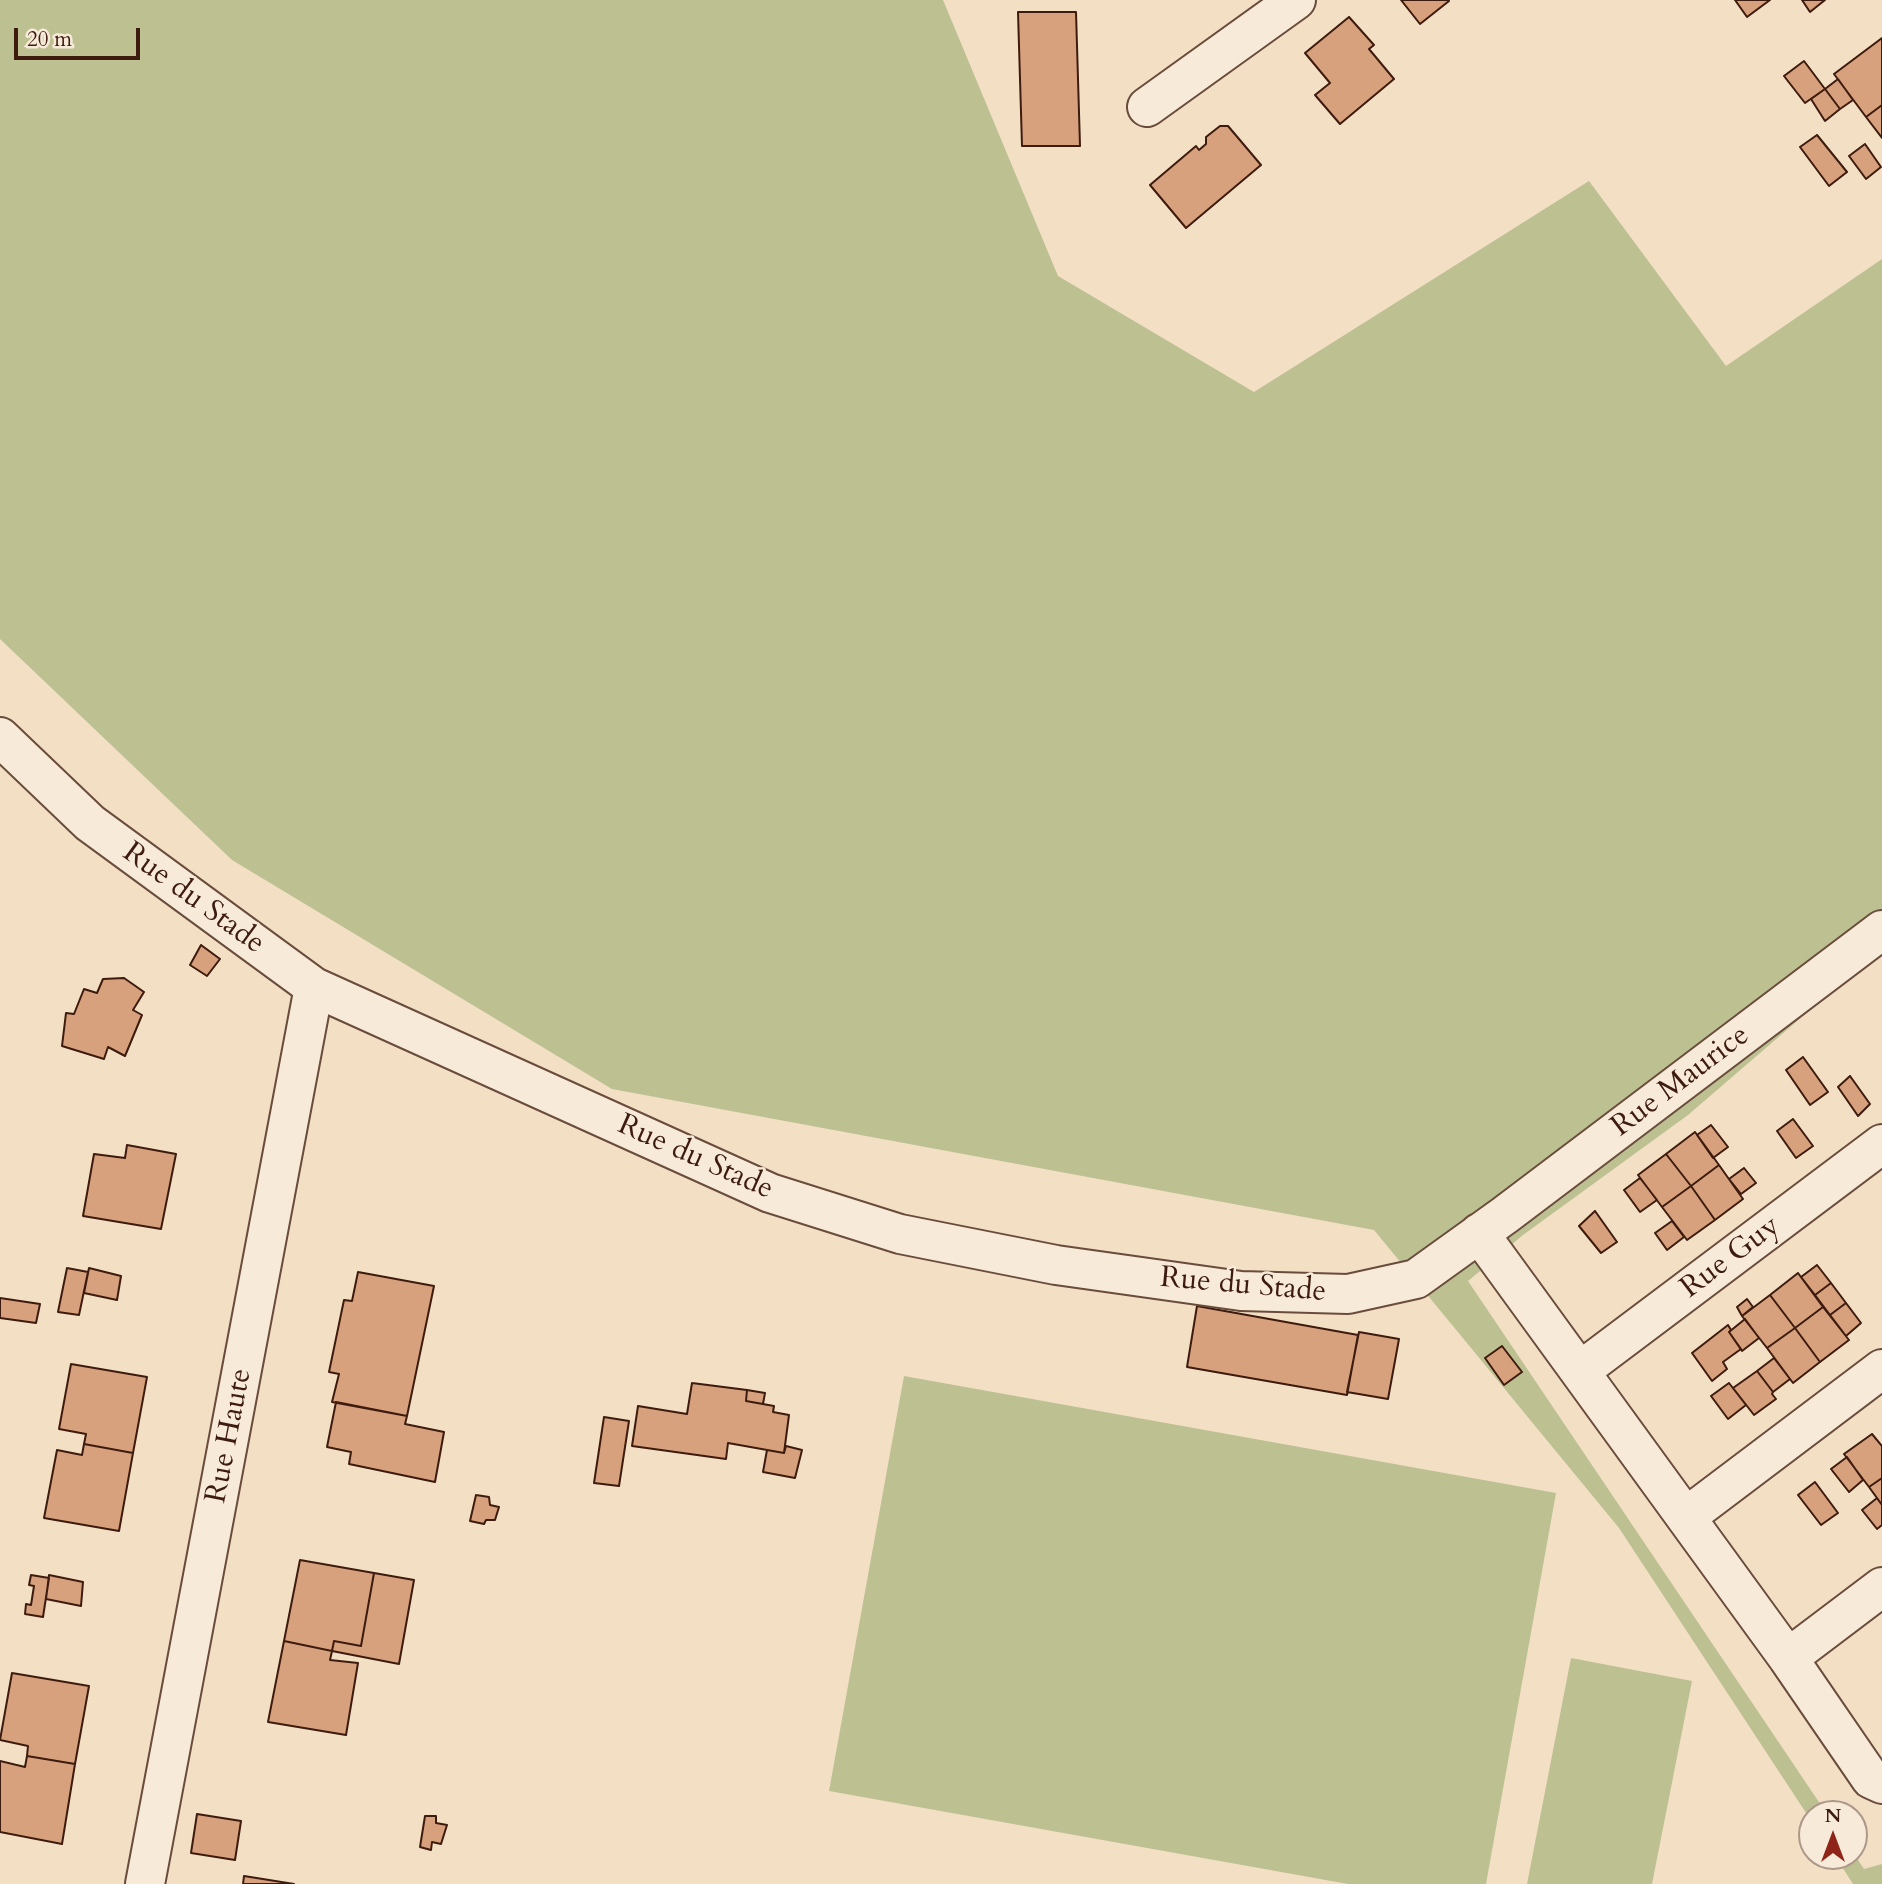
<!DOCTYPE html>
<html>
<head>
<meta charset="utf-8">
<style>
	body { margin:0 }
	#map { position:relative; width:1882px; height:1884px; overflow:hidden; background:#f2dfc4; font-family:Cardo,serif }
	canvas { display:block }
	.north { position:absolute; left:1798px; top:1800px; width:70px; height:70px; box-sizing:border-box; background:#f7ead9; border:2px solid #ad9788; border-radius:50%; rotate:0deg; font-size:19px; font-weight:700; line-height:28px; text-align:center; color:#3d1b0e }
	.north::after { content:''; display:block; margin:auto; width:24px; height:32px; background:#8f2418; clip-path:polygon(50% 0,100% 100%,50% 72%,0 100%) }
	.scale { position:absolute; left:14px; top:28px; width:126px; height:32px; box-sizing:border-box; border:4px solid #3d1b0e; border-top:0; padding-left:9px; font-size:21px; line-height:24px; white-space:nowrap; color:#3d1b0e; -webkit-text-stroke:5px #f7ead9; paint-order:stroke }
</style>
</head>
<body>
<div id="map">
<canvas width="1882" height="1884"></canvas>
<div class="north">N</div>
<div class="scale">20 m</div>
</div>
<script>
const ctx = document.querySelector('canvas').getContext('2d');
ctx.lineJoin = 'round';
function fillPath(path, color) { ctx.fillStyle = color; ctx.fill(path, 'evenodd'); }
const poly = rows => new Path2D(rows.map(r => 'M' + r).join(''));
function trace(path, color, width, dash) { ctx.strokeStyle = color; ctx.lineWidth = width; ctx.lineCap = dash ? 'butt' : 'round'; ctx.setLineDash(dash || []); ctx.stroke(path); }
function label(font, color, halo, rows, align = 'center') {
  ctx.font = font + ' Cardo,serif'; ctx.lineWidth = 5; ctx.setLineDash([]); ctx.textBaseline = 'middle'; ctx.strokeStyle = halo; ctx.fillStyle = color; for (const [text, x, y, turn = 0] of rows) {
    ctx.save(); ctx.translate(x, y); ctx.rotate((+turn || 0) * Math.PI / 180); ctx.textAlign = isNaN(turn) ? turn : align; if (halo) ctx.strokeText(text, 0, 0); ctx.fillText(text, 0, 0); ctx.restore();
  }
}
fillPath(poly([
	[0,0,943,0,1058,276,1254,392,1589,181,1726,366,1882,259,1882,948,1688,1115,1523,1235,1468,1281,1827,1814,1812,1814,1812,1822,1619,1528,1374,1230,612,1089,232,860,0,639],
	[904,1376,1556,1493,1486,1884,1348,1884,829,1791],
	[1571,1658,1692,1681,1652,1884,1527,1884],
	[1854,1854,1864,1869,1882,1864,1882,1884,1853,1884,1835,1856]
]), '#bdc192');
const building = poly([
	[1401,0,1448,0,1449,1,1420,24,1401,0],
	[1735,0,1770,0,1747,17,1735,0],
	[1802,0,1825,0,1810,12,1802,0],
	[1018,12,1076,12,1080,146,1022,146,1018,12],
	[1349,17,1374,45,1369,49,1394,79,1340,124,1315,95,1330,83,1305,53,1349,17],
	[1882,38,1882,105,1866,117,1834,74,1882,38],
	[1804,61,1825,89,1805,103,1784,76,1804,61],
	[1838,79,1853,100,1840,109,1825,89,1838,79],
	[1825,89,1840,109,1825,121,1811,99,1825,89],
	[1882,105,1882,138,1866,117,1882,105],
	[1220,126,1228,126,1261,165,1186,228,1150,185,1196,146,1199,150,1206,144,1206,137,1220,126],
	[1817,135,1847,172,1829,186,1800,147,1817,135],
	[1865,144,1881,167,1866,179,1849,156,1865,144],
	[201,945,220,959,207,976,190,965,201,945],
	[124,978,144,992,133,1010,142,1015,125,1056,108,1047,104,1059,62,1046,66,1013,74,1014,84,989,97,993,103,979,124,978],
	[1803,1057,1828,1092,1810,1105,1786,1070,1803,1057],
	[1850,1076,1870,1104,1858,1116,1838,1087,1850,1076],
	[1793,1119,1813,1146,1796,1158,1777,1131,1793,1119],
	[1711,1125,1728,1147,1713,1158,1697,1135,1711,1125],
	[1695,1132,1719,1165,1691,1186,1666,1154,1695,1132],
	[127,1145,176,1154,161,1229,83,1216,94,1154,125,1158,127,1145],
	[1666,1154,1691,1186,1662,1207,1638,1175,1666,1154],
	[1719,1165,1743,1199,1715,1220,1691,1186,1719,1165],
	[1744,1168,1756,1183,1741,1194,1729,1179,1744,1168],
	[1640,1178,1657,1200,1640,1212,1624,1190,1640,1178],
	[1691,1186,1715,1220,1687,1240,1662,1207,1691,1186],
	[1595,1211,1617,1242,1601,1253,1579,1226,1595,1211],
	[1672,1221,1684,1237,1667,1250,1655,1233,1672,1221],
	[1817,1265,1831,1283,1815,1295,1801,1277,1817,1265],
	[67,1268,88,1272,79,1315,58,1312,67,1268],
	[89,1268,121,1276,117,1300,84,1293,89,1268],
	[358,1272,434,1286,407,1416,332,1402,339,1374,329,1372,344,1300,352,1301,358,1272],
	[1798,1273,1823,1307,1795,1328,1770,1295,1798,1273],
	[1831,1283,1846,1303,1830,1315,1815,1295,1831,1283],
	[1770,1295,1795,1328,1767,1348,1742,1316,1770,1295],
	[0,1298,40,1304,36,1323,0,1318,0,1298],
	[1747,1299,1753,1307,1742,1316,1737,1307,1747,1299],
	[1846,1303,1861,1323,1846,1336,1830,1315,1846,1303],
	[1197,1306,1358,1335,1347,1395,1187,1367,1197,1306],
	[1823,1307,1849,1340,1820,1362,1795,1328,1823,1307],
	[1745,1319,1759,1338,1742,1351,1729,1332,1745,1319],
	[1728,1325,1731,1330,1729,1332,1741,1349,1723,1362,1727,1369,1712,1381,1692,1353,1728,1325],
	[1795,1328,1820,1362,1793,1383,1767,1348,1795,1328],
	[1359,1332,1399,1339,1388,1399,1347,1392,1359,1332],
	[1502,1346,1522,1372,1504,1385,1485,1358,1502,1346],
	[1774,1358,1790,1379,1773,1392,1757,1371,1774,1358],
	[71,1364,147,1377,133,1453,84,1444,86,1434,59,1429,71,1364],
	[1757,1371,1773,1392,1772,1394,1776,1399,1754,1415,1733,1388,1757,1371],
	[692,1383,747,1390,746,1401,774,1406,773,1412,789,1415,784,1453,728,1443,726,1459,632,1446,638,1406,687,1414,692,1383],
	[1729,1383,1746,1405,1728,1419,1711,1396,1729,1383],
	[747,1390,765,1393,763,1404,746,1401,747,1390],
	[336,1402,407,1416,405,1424,444,1432,435,1482,349,1464,351,1452,327,1447,336,1402],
	[604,1417,629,1421,619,1486,594,1483,604,1417],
	[1872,1434,1882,1446,1882,1478,1869,1487,1844,1454,1872,1434],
	[84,1444,133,1453,119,1531,44,1518,57,1450,82,1455,84,1444],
	[786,1446,802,1450,795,1478,763,1472,767,1450,784,1453,786,1446],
	[1847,1457,1863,1480,1849,1492,1831,1469,1847,1457],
	[1882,1478,1882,1505,1869,1487,1882,1478],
	[1815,1482,1838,1513,1821,1525,1798,1495,1815,1482],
	[476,1495,489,1497,490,1505,499,1507,495,1520,486,1520,484,1524,470,1521,476,1495],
	[1877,1498,1882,1505,1882,1525,1877,1529,1862,1510,1877,1498],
	[300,1560,374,1573,361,1646,334,1641,332,1651,284,1641,300,1560],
	[374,1573,414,1580,399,1664,332,1651,334,1641,361,1646,374,1573],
	[31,1575,49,1578,43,1617,25,1614,26,1604,31,1605,34,1586,29,1585,31,1575],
	[49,1575,83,1582,81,1606,46,1599,49,1575],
	[284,1641,332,1651,330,1660,358,1663,346,1735,268,1722,284,1641],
	[12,1673,89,1686,75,1764,27,1756,28,1746,0,1740,12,1673],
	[27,1756,75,1764,62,1844,0,1832,0,1761,25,1767,27,1756],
	[197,1814,241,1821,235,1860,191,1853,197,1814],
	[425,1816,436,1816,436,1823,447,1825,441,1844,432,1842,431,1850,420,1847,425,1816],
	[244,1876,294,1884,243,1884,244,1876]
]);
fillPath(building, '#d8a17d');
trace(building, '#3d1b0e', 2);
const minor = poly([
	[1147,107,1296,0],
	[0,737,90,823,314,987,770,1193,900,1234,1056,1265,1241,1291,1348,1294,1416,1279,1505,1215,1882,930],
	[1479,1233,1788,1658,1871,1779,1882,1784],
	[1580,1371,1882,1144],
	[1686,1517,1882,1369],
	[1788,1658,1882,1587],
	[145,1884,314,987]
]);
trace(minor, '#6a4c3c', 42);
trace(minor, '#f7ead9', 38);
label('30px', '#3d1b0e', '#f7ead9', [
	["Rue du Stade",193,899,36],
	["Rue Maurice",1681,1082,-37],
	["Rue du Stade",695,1158,24],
	["Rue Guy",1731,1258,-37],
	["Rue du Stade",1243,1286,5],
	["Rue Haute",230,1436,-79]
]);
</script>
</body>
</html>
